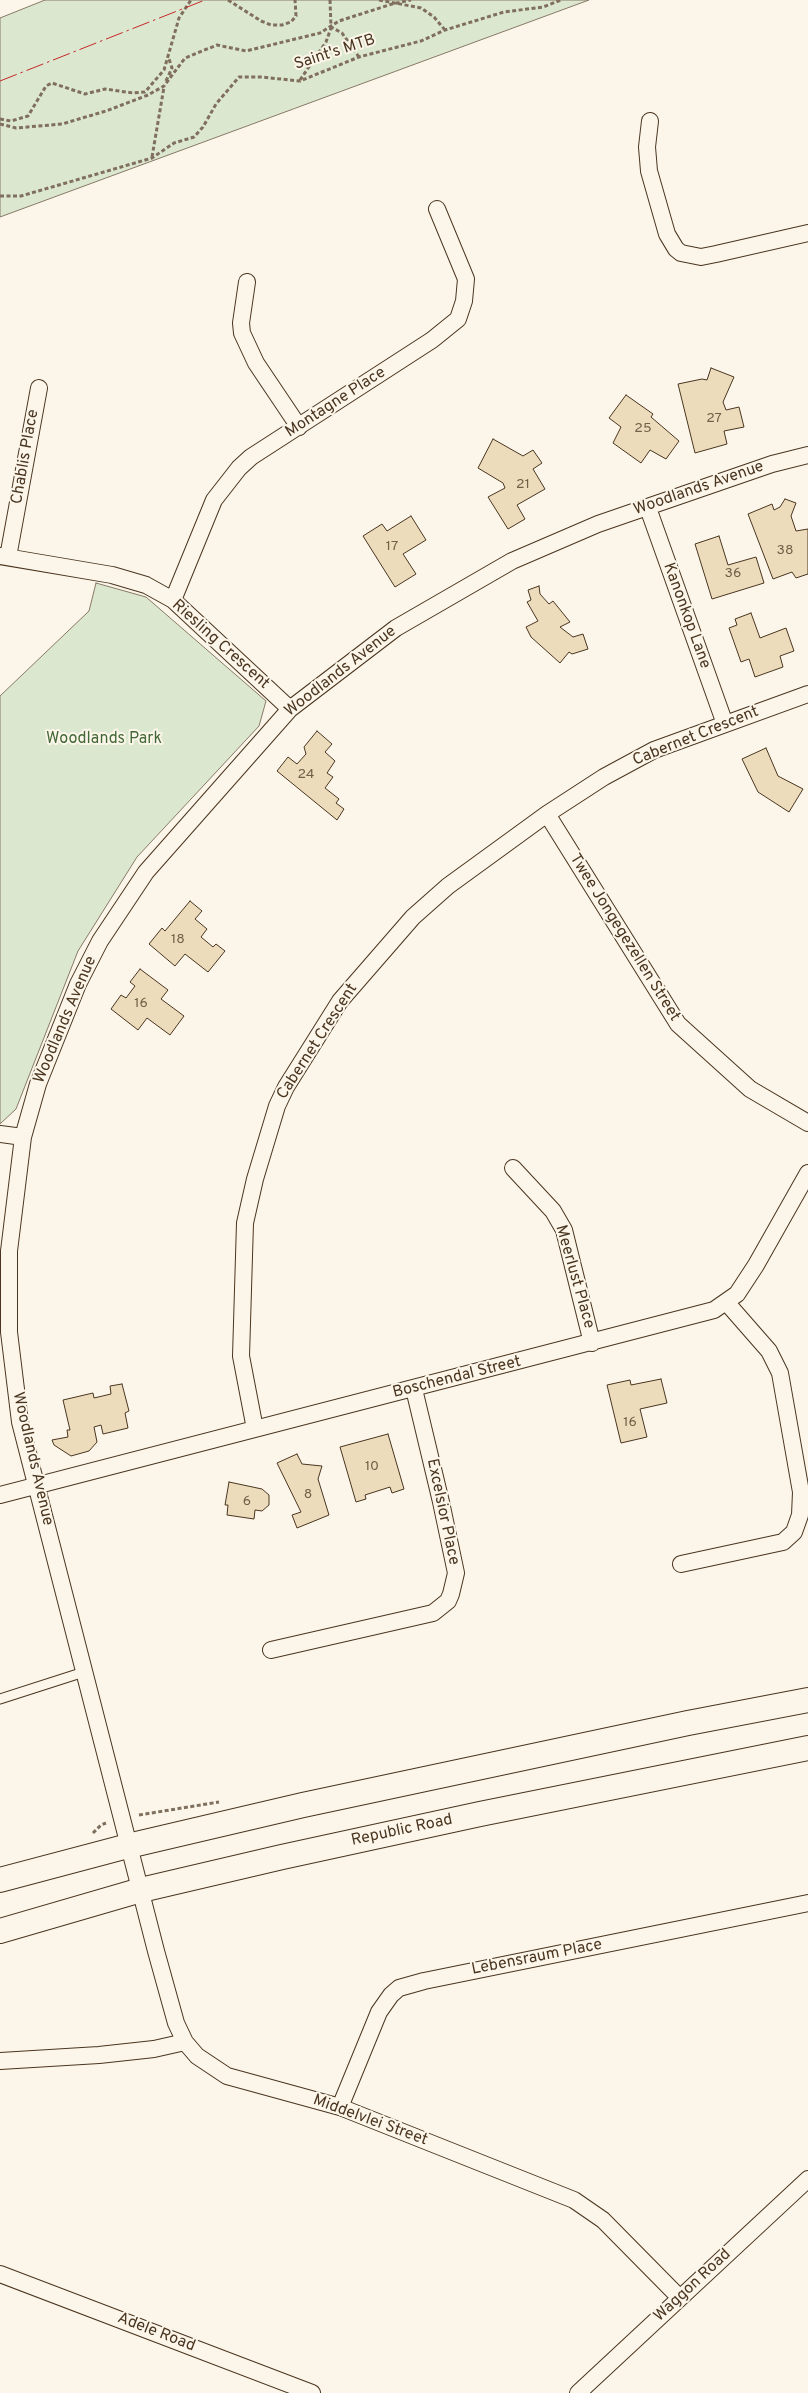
<!DOCTYPE html>
<html>
<head>
<meta charset="utf-8">
<style>
	body { margin:0 }
	canvas { display:block; background:#fbf6e9 }
</style>
</head>
<body>
<canvas width="808" height="2393"></canvas>
<script>
const ctx = document.querySelector('canvas').getContext('2d');
ctx.lineJoin = 'round';
function fillPath(path, color) { ctx.fillStyle = color; ctx.fill(path, 'evenodd'); }
const poly = rows => new Path2D(rows.map(r => 'M' + r).join(''));
function trace(path, color, width, dash) { ctx.strokeStyle = color; ctx.lineWidth = width; ctx.lineCap = dash ? 'butt' : 'round'; ctx.setLineDash(dash || []); ctx.stroke(path); }
function label(font, color, halo, rows, align = 'center') {
  ctx.font = font + ' Overpass,sans-serif'; ctx.lineWidth = 4; ctx.setLineDash([]); ctx.textBaseline = 'middle'; ctx.strokeStyle = halo; ctx.fillStyle = color; for (const [text, x, y, turn = 0] of rows) {
    ctx.save(); ctx.translate(x, y); ctx.rotate((+turn || 0) * Math.PI / 180); ctx.textAlign = isNaN(turn) ? turn : align; if (halo) ctx.strokeText(text, 0, 0); ctx.fillText(text, 0, 0); ctx.restore();
  }
}
const green = poly([
	[45,0,589,0,0,217,0,18,45,0],
	[96,583,146,597,266,701,259,726,137,857,78,951,16,1109,0,1124,0,696,89,611,96,583]
]);
fillPath(green, '#dce7d0');
trace(green, '#887966', 1);
const building = poly([
	[711,368,734,377,723,402,726,410,739,407,744,427,724,431,727,444,695,453,678,384,702,379,707,380,711,368],
	[626,395,653,414,651,417,679,441,666,459,650,450,641,463,613,443,621,427,609,418,626,395],
	[493,439,523,456,533,450,542,463,533,469,545,489,517,505,525,519,508,529,488,497,505,488,503,483,478,468,493,439],
	[785,499,796,503,791,516,796,531,808,529,808,574,796,578,792,572,773,579,748,514,772,504,774,510,780,507,785,499],
	[411,516,426,540,403,554,416,574,395,587,363,536,382,524,387,531,411,516],
	[719,536,728,565,756,557,764,583,712,599,695,544,719,536],
	[539,586,540,594,549,604,553,601,570,622,560,627,573,637,583,634,588,649,572,654,569,652,560,663,531,637,526,627,538,621,527,602,531,600,528,590,539,586],
	[751,613,760,638,786,628,794,651,780,656,783,667,755,677,749,659,741,662,729,628,737,625,735,619,751,613],
	[317,731,332,744,325,752,335,761,327,773,333,777,325,788,339,799,336,803,344,809,337,820,277,771,288,757,297,764,306,754,304,747,317,731],
	[766,748,778,776,803,789,789,812,758,792,742,759,766,748],
	[190,901,202,911,195,919,207,929,201,937,213,947,216,944,225,951,208,972,185,954,175,966,149,944,162,928,165,931,190,901],
	[140,969,168,990,161,999,184,1016,170,1035,147,1018,138,1030,111,1009,121,995,126,998,135,986,130,982,140,969],
	[661,1379,667,1403,640,1409,647,1437,621,1443,607,1385,630,1380,631,1385,661,1379],
	[122,1384,129,1411,125,1413,128,1428,103,1434,101,1425,94,1427,97,1442,89,1451,71,1456,54,1445,52,1440,68,1437,67,1430,70,1430,63,1400,93,1393,94,1398,111,1394,110,1386,122,1384],
	[388,1434,404,1489,392,1493,390,1487,365,1495,366,1499,356,1502,340,1447,388,1434],
	[297,1454,302,1464,322,1466,318,1479,329,1515,297,1528,292,1515,301,1512,277,1463,297,1454],
	[229,1482,262,1489,269,1495,269,1505,262,1511,255,1510,254,1519,227,1515,228,1505,225,1505,229,1482]
]);
fillPath(building, '#ecdcbc');
trace(building, '#4a3520', 1);
const lane = poly([
	[0,1699,84,1672]
]);
const street = poly([
	[650,121,647,147,649,171,667,234,676,249,681,253,701,257,716,254,808,233],
	[247,282,241,323,242,333,256,363,299,427],
	[648,508,725,724],
	[0,556,112,575,146,585,173,600,290,709],
	[8,557,39,388],
	[173,600,214,500,239,468,251,457,432,340,458,319,464,301,466,279,437,209],
	[547,814,678,1024,750,1089,808,1123],
	[0,1134,23,1137],
	[513,1168,553,1211,564,1230,592,1343],
	[255,1429,241,1356,245,1223,255,1179,277,1106,286,1087,340,1001,413,917,448,886,547,814,604,777,654,750,808,694],
	[0,1495,714,1310,737,1294,756,1265,808,1173],
	[681,1564,783,1542,794,1532,800,1515,801,1492,780,1373,769,1351,727,1303],
	[271,1650,433,1613,448,1601,451,1594,456,1573,441,1502,414,1389],
	[0,2061,99,2055,154,2049,185,2042],
	[340,2107,379,2012,391,1995,399,1988,424,1981,808,1903],
	[0,2274,312,2393],
	[680,2298,603,2220,574,2200,340,2107,227,2076,197,2056,185,2042,176,2023,156,1951,20,1422,9,1332,9,1251,23,1137,38,1084,78,984,100,941,146,872,290,709,396,628,512,561,598,524,772,464,808,455],
	[578,2393,808,2179]
]);
const secondary = poly([
	[0,1880,128,1846,303,1805,688,1723,808,1700],
	[0,1931,141,1890,282,1857,480,1814,808,1748]
]);
trace(lane, '#4a3520', 11);
trace(street, '#4a3520', 18);
trace(secondary, '#4a3520', 26);
trace(poly([
	[228,0,261,21,271,25,282,25,291,22,296,16,295,0],
	[330,0,331,27,342,33,359,57],
	[379,0,421,8,434,17,445,30],
	[300,80,326,42,331,28],
	[166,81,172,68,169,59],
	[0,119,11,121,28,116,46,86,52,83,85,94,105,89,133,93,145,92,164,70,179,18,191,0],
	[0,124,16,128,62,124,106,111,148,95,164,86,185,58,217,45,246,51,320,33,339,21,392,4,411,0],
	[152,157,164,87],
	[0,196,21,196,152,158,174,143,194,137,203,127,216,104,239,77,261,77,300,81,359,57,421,41,445,30,504,12,543,7,561,0],
	[139,1815,219,1802],
	[93,1833,101,1825,106,1823]
]), '#7f6f5c', 3, [4, 2.5]);
trace(lane, '#fbf6e9', 9);
trace(street, '#fbf6e9', 16);
trace(secondary, '#fbf6e9', 24);
trace(poly([
	[0,81,205,0]
]), '#c62828', 1, [18, 4, 2.5, 4]);
label('14px', '#725f47', null, [
	["27",714,419],
	["25",643,429],
	["21",523,485],
	["17",392,547],
	["38",785,551],
	["36",733,574],
	["24",306,775],
	["18",178,940],
	["16",141,1004],
	["16",630,1423],
	["10",372,1467],
	["8",308,1495],
	["6",247,1502]
]);
label('16px', '#4a3520', '#fbf6e9', [
	["Saint's MTB",335,53,-18],
	["Montagne Place",336,403,-33],
	["Chablis Place",26,457,-80],
	["Woodlands Avenue",699,489,-19],
	["Kanonkop Lane",686,616,70],
	["Riesling Crescent",220,645,42],
	["Woodlands Avenue",341,672,-38],
	["Cabernet Crescent",696,737,-22],
	["Twee Jongegezellen Street",624,938,58],
	["Woodlands Avenue",66,1020,-67],
	["Cabernet Crescent",318,1042,-57],
	["Meerlust Place",574,1277,74],
	["Boschendal Street",457,1378,-14],
	["Woodlands Avenue",32,1459,77],
	["Excelsior Place",442,1512,78],
	["Republic Road",402,1831,-12],
	["Lebensraum Place",537,1958,-11],
	["Middelvlei Street",370,2121,20],
	["Waggon Road",693,2286,-43],
	["Adele Road",156,2333,21]
]);
label('16px', '#436837', '#fbf6e9', [
	["Woodlands Park",104,740]
]);
</script>
</body>
</html>
